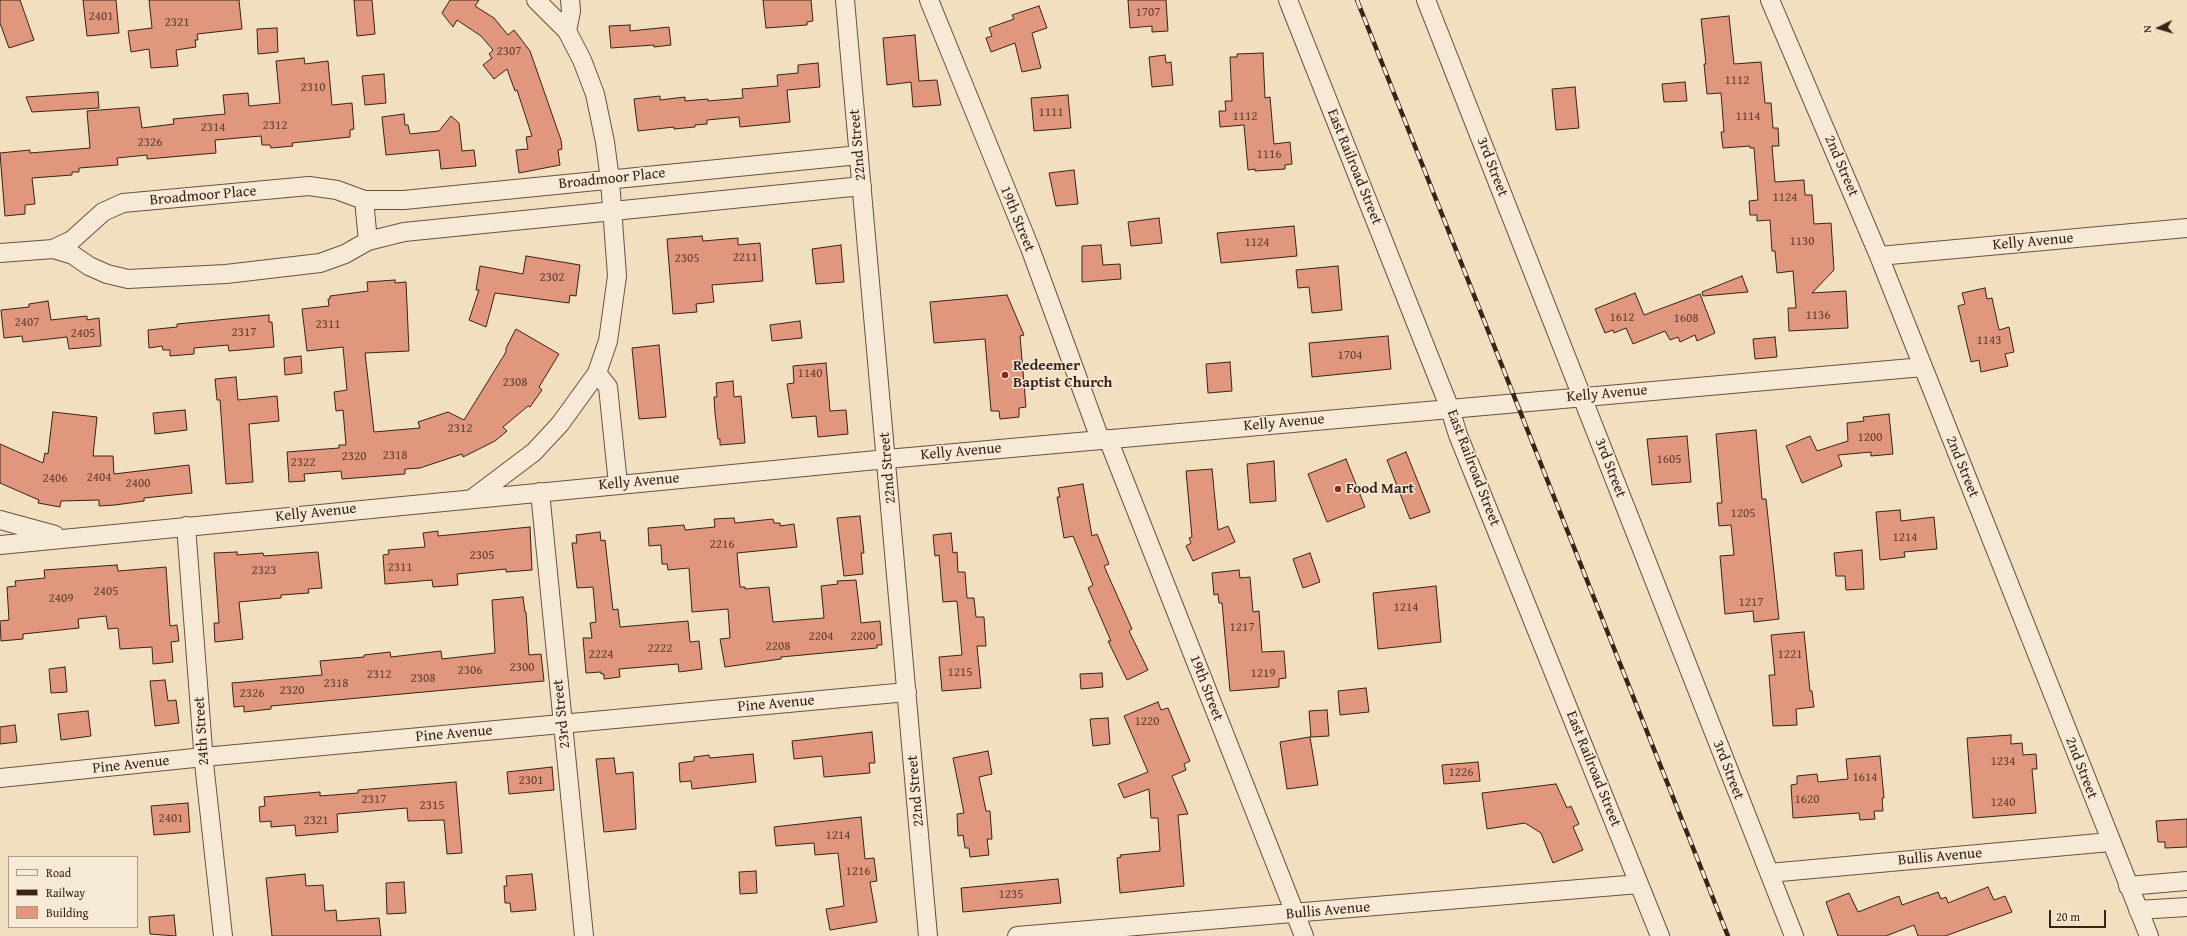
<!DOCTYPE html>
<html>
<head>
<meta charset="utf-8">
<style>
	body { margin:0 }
	#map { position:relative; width:2187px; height:936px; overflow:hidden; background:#f1dfc0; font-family:"Gentium Book Plus",serif }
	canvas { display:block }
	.legend { position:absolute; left:8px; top:856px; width:130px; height:72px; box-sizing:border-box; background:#f6ead6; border:1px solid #aa9a8a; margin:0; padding:5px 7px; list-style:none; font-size:12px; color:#392218 }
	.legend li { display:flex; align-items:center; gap:8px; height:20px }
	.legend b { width:20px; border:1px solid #aa9a8a }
	.north { position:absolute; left:2139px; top:8px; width:40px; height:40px; -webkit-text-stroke:3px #f6ead6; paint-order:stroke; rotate:265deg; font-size:11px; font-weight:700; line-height:16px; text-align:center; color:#392218 }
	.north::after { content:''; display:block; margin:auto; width:14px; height:18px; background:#392218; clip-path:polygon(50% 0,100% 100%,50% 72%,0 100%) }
	.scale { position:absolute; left:2049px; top:910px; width:57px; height:18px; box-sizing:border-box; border:2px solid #392218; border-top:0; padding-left:5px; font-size:12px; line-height:14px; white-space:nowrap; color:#392218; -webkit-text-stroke:3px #f6ead6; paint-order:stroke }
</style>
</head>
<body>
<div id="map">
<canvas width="2187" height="936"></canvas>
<ul class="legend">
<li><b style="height:5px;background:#f6ead6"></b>Road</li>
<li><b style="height:5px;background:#392218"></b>Railway</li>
<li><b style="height:11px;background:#e1977d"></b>Building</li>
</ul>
<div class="north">N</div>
<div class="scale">20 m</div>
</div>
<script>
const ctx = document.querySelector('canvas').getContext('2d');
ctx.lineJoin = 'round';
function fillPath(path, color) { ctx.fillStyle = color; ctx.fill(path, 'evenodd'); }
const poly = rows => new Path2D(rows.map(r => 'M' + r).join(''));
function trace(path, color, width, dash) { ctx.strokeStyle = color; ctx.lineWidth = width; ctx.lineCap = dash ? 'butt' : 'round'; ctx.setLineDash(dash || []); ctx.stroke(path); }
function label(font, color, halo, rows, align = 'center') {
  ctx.font = font + ' "Gentium Book Plus",serif'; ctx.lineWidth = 3; ctx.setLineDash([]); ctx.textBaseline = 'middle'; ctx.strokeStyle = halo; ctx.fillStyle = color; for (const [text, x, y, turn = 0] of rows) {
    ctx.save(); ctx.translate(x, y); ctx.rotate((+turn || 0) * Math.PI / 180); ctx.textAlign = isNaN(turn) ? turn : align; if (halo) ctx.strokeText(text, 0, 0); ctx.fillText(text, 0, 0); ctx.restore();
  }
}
const building = poly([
	[0,0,20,0,34,40,9,48,0,23,0,0],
	[83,0,116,0,119,33,87,36,83,0],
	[149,0,239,0,242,29,197,34,198,40,195,40,196,47,176,50,178,66,151,68,149,49,131,52,128,31,152,28,149,0],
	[354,0,372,0,375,34,357,36,354,0],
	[450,0,479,0,475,6,494,18,508,35,514,30,530,51,561,140,562,149,558,150,560,165,519,173,516,150,528,149,526,137,532,136,517,90,515,91,507,69,494,79,483,65,492,58,489,54,493,50,481,36,457,20,453,27,442,13,450,0],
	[763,0,811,0,813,21,807,22,807,25,766,28,763,0],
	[1128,0,1166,0,1168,31,1152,32,1152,26,1130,28,1128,0],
	[1039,6,1047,28,1032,33,1041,68,1022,72,1015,43,991,52,986,38,992,36,989,28,1014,19,1012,15,1039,6],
	[1729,16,1734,64,1761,62,1765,103,1771,103,1773,128,1778,128,1779,146,1772,146,1775,182,1804,180,1805,195,1812,195,1814,224,1831,223,1834,270,1812,293,1846,291,1848,328,1789,331,1788,308,1796,308,1793,271,1777,273,1775,251,1772,251,1770,220,1757,221,1757,215,1750,215,1749,201,1758,200,1754,148,1750,148,1750,146,1723,148,1721,132,1724,132,1721,93,1707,94,1704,64,1706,64,1701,19,1729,16],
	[630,25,630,31,669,27,671,45,654,47,654,45,611,48,609,26,630,25],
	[277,28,278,52,258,54,257,29,277,28],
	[915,35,919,81,937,80,941,105,913,107,911,82,887,85,883,38,915,35],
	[1263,53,1265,98,1270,97,1274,144,1290,142,1292,164,1285,165,1285,169,1255,171,1255,169,1248,170,1244,125,1220,127,1219,111,1226,111,1225,101,1232,101,1230,57,1237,57,1237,54,1263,53],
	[1165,55,1166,63,1171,62,1173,85,1152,87,1149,57,1165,55],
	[304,58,305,64,328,61,332,105,352,103,354,129,350,130,350,137,292,143,293,146,271,148,270,145,262,145,261,136,215,140,216,153,147,159,147,155,117,158,118,165,79,168,79,172,72,172,72,175,32,178,35,204,25,205,25,214,5,216,0,153,30,150,30,153,90,148,87,111,139,107,142,128,174,124,173,119,225,114,223,95,248,93,249,106,280,103,276,61,304,58],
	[818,63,820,87,787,90,790,122,740,127,739,117,707,120,707,124,695,125,695,127,674,129,674,127,638,131,634,99,660,96,660,100,685,97,685,101,708,99,708,101,743,98,742,89,778,86,777,75,798,73,798,65,818,63],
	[384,74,386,103,365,105,362,76,384,74],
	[1685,82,1687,101,1664,102,1662,84,1685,82],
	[1575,87,1579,128,1556,130,1552,89,1575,87],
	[98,92,99,108,32,112,26,97,98,92],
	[1068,95,1071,128,1034,131,1031,98,1068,95],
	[404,114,405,125,408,125,410,134,439,131,451,116,459,123,462,151,474,150,476,166,441,169,439,150,386,155,382,117,404,114],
	[1074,170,1078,204,1056,206,1049,173,1074,170],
	[1159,218,1162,243,1131,246,1128,222,1159,218],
	[1294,226,1297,256,1221,263,1217,233,1294,226],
	[702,236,703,241,738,238,738,245,760,243,763,281,712,285,714,302,696,304,697,312,673,314,667,239,702,236],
	[841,245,844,282,816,284,812,249,841,245],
	[1101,245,1103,265,1120,264,1121,279,1082,282,1082,246,1101,245],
	[526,256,580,265,576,296,570,295,569,303,495,293,486,327,469,320,479,290,476,290,480,266,523,274,526,256],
	[1338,266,1342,310,1312,313,1309,287,1298,288,1296,270,1338,266],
	[1742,276,1748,292,1703,296,1702,292,1742,276],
	[395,280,395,283,406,282,409,351,365,353,374,432,420,428,418,422,448,412,464,420,506,352,506,348,516,329,559,354,539,387,542,390,530,407,528,406,503,427,507,431,495,441,463,457,462,454,420,468,405,469,405,474,342,479,341,471,304,474,305,481,289,482,287,452,339,448,339,445,346,445,343,410,336,411,334,392,347,390,343,347,307,351,302,309,329,306,328,299,330,299,330,296,368,291,367,282,395,280],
	[1985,288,1987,299,1992,298,1999,330,2009,327,2014,352,2005,354,2008,366,1981,372,1979,360,1971,362,1958,306,1965,304,1962,293,1985,288],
	[1635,293,1644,315,1700,294,1715,333,1697,341,1695,335,1680,342,1678,337,1670,340,1665,331,1633,344,1626,328,1614,333,1613,330,1605,333,1595,309,1635,293],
	[1007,295,1024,335,1020,336,1026,407,1019,408,1019,417,1000,419,999,411,991,411,985,339,934,343,930,302,1007,295],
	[48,301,51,320,87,316,87,320,99,318,101,346,69,349,67,337,23,342,22,336,4,338,1,310,29,307,29,304,48,301],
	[269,315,269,322,272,322,274,347,229,351,228,345,194,348,194,354,170,356,170,350,163,350,162,346,149,348,148,330,177,327,177,324,187,323,269,315],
	[800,321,802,338,772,341,770,325,800,321],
	[1388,336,1391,369,1312,377,1309,343,1388,336],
	[1775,337,1777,357,1755,359,1753,339,1775,337],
	[659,345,666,417,639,419,632,348,659,345],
	[301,356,302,373,285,375,284,358,301,356],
	[1230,362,1232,391,1208,393,1206,364,1230,362],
	[826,363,830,411,846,410,848,434,818,437,816,416,792,418,787,384,794,383,793,366,826,363],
	[236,377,238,400,277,396,279,421,249,424,253,482,226,484,220,400,217,400,215,379,236,377],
	[733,381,734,397,741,396,745,443,720,445,720,439,718,439,715,413,714,397,717,397,716,383,733,381],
	[185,410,187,430,155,434,153,413,185,410],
	[53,412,97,417,93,456,113,456,114,474,189,465,192,493,144,498,144,501,115,505,99,506,99,500,61,501,60,507,38,503,39,500,0,483,0,444,43,463,45,453,48,454,53,412],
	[1889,414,1893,454,1871,456,1871,452,1838,455,1842,466,1802,483,1786,446,1810,436,1817,451,1848,441,1847,423,1864,421,1863,417,1889,414],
	[1756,430,1762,499,1766,499,1779,619,1754,622,1753,611,1725,614,1720,556,1734,555,1731,525,1719,526,1717,503,1722,503,1716,434,1756,430],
	[1687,436,1691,482,1652,485,1647,439,1687,436],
	[1406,452,1430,512,1410,519,1387,460,1406,452],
	[1346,459,1365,507,1327,522,1308,474,1346,459],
	[1274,461,1276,501,1250,503,1247,464,1274,461],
	[1212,469,1218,530,1228,526,1235,542,1193,561,1186,546,1191,543,1189,538,1192,537,1186,471,1212,469],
	[1083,484,1092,536,1097,534,1109,564,1104,566,1132,629,1129,631,1148,670,1127,680,1108,641,1111,641,1088,588,1093,585,1073,536,1064,538,1057,497,1060,497,1058,488,1083,484],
	[1900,510,1901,521,1934,517,1937,549,1904,552,1905,557,1880,560,1876,512,1900,510],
	[860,516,864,553,861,553,863,574,844,576,837,518,860,516],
	[734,518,735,523,773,519,774,523,780,523,780,526,794,524,797,547,737,553,740,587,745,587,745,589,769,587,773,622,824,618,821,586,838,584,837,581,856,580,861,623,880,621,882,645,877,645,877,648,781,657,781,659,725,667,720,639,730,638,728,609,692,612,689,568,668,570,667,564,662,564,661,545,649,546,648,528,684,525,685,530,715,527,714,519,734,518],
	[530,527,532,570,506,572,506,569,457,574,458,585,433,587,432,580,385,584,383,555,389,554,388,550,425,547,423,533,438,531,438,536,530,527],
	[600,532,601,541,605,540,613,610,618,609,620,627,688,621,690,642,699,641,702,669,679,672,678,664,619,669,620,677,604,679,604,674,601,674,601,672,586,673,583,638,592,638,590,623,596,622,593,587,577,588,572,543,577,543,576,535,600,532],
	[951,533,953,553,957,552,958,572,965,572,967,598,974,598,976,617,984,617,986,646,977,646,981,688,942,691,939,657,962,655,957,601,943,602,939,555,935,556,933,535,951,533],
	[1862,550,1864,589,1846,590,1845,576,1836,576,1834,553,1862,550],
	[237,552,237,555,263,553,264,556,318,552,322,588,308,589,309,593,281,595,281,598,239,602,243,639,215,642,214,623,219,623,214,553,237,552],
	[1310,553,1320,582,1303,588,1293,559,1310,553],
	[117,565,118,571,166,567,170,626,177,625,179,641,171,642,173,662,153,664,152,647,120,649,118,628,108,629,106,616,78,619,79,628,23,634,23,639,1,641,0,621,9,620,7,587,16,586,15,581,45,578,44,570,117,565],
	[1239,570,1240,578,1250,577,1253,612,1259,611,1262,652,1284,651,1286,678,1279,679,1279,687,1230,691,1222,603,1219,603,1218,594,1214,595,1212,573,1239,570],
	[1436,586,1441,642,1378,649,1373,593,1436,586],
	[523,597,525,612,526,612,529,655,541,654,544,681,271,706,271,709,244,712,244,706,234,707,232,683,322,675,320,661,364,657,364,655,390,652,391,657,441,651,442,659,495,653,492,600,523,597],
	[1804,632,1810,691,1812,691,1814,707,1796,709,1797,725,1773,726,1769,675,1775,675,1771,635,1804,632],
	[65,667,67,692,51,693,49,669,65,667],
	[1102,673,1103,687,1081,689,1080,674,1102,673],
	[165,680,168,701,176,700,179,723,155,726,150,681,165,680],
	[1366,688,1369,712,1340,715,1338,691,1366,688],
	[1158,702,1161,710,1168,708,1190,761,1184,764,1186,770,1172,776,1188,814,1178,815,1184,886,1120,893,1117,858,1121,857,1120,855,1160,851,1158,818,1151,818,1149,789,1124,798,1118,784,1148,772,1124,716,1158,702],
	[1327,710,1329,736,1311,737,1309,711,1327,710],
	[88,711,91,736,61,740,58,714,88,711],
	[1108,718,1110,744,1093,746,1090,719,1108,718],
	[15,725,17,742,0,744,0,727,15,725],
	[872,732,875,763,869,763,870,773,824,777,822,756,794,759,792,741,872,732],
	[2011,735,2011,744,2022,743,2023,755,2036,754,2037,769,2032,769,2036,813,1973,818,1967,738,2011,735],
	[1310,737,1318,785,1287,789,1280,742,1310,737],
	[988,751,992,774,979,777,986,811,990,811,992,839,987,839,989,855,970,857,969,848,965,848,963,835,958,836,957,814,964,813,953,758,988,751],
	[753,754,756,782,692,789,691,781,680,782,679,763,694,761,694,757,709,755,710,758,753,754],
	[1880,756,1884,798,1882,798,1883,811,1874,811,1875,819,1860,820,1859,813,1793,818,1791,785,1797,784,1797,776,1817,774,1818,782,1848,779,1846,759,1880,756],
	[614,758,616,774,633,772,636,829,604,832,596,759,614,758],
	[1478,762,1480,781,1444,784,1442,765,1478,762],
	[552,767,554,790,509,794,507,772,552,767],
	[456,782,462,853,447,854,444,820,408,821,407,808,337,814,338,832,296,836,295,825,271,827,271,821,260,822,259,807,265,806,264,797,320,792,320,796,358,793,358,790,456,782],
	[1556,784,1567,808,1571,806,1579,824,1573,827,1583,850,1553,863,1541,833,1525,823,1487,829,1482,793,1556,784],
	[188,803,190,832,154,835,151,806,188,803],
	[861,817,865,859,874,858,877,881,870,882,877,922,830,930,826,909,844,906,838,853,815,855,814,843,776,846,774,827,861,817],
	[2187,819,2187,847,2165,848,2165,842,2158,842,2156,821,2187,819],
	[756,871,757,893,740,894,739,872,756,871],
	[305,874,306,886,323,885,325,911,336,910,337,921,379,918,381,936,272,936,266,878,305,874],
	[532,874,536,910,511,912,510,903,505,903,504,886,507,886,506,876,532,874],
	[1058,879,1061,903,963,912,961,888,1058,879],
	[404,882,406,913,387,914,386,883,404,882],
	[1988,887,1994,900,2005,896,2012,912,1945,936,1918,936,1914,925,1886,936,1838,936,1826,902,1849,893,1858,912,1899,896,1902,905,1938,892,1941,899,1946,897,1948,903,1988,887],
	[174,915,176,936,150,934,149,917,174,915]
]);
fillPath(building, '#e1977d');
trace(building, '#392218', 1);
const minor = poly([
	[536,0,567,31],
	[570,0,571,11,567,31,582,60,595,94,605,142,610,180,617,276,608,341,597,373,608,387,618,484],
	[845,0,928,936],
	[929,0,1030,248,1100,439],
	[1288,0,1450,409,1458,435,1660,936],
	[1426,0,1794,936],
	[1770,0,1879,256,2149,936],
	[364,200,368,241],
	[53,249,73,255,89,266,107,274,128,279,226,274,320,263,345,254,368,241,404,232,862,186],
	[0,253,53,249,72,240,103,212,123,203,309,186,337,190,364,200,404,200,859,155],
	[1879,256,2187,228],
	[1108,439,1304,936],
	[540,492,584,936],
	[473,498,534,452,560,424,597,373],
	[0,520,55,535],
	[186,526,204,763,223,936],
	[0,545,887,459,1923,367],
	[0,778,204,757,907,692],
	[1769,873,2110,842],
	[2128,886,2187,881],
	[2138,910,2187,907],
	[1017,936,1639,884]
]);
trace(minor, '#675142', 20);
trace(minor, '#f6ead6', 18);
const rail = poly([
	[1357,0,1728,936]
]);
trace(rail, '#392218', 4.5);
trace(rail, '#f6ead6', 3, [9]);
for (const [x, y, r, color] of [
	[1005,375,4,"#8f2418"],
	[1338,489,4,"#8f2418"]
]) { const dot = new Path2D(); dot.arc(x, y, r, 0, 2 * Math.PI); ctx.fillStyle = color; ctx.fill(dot); trace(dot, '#f6ead6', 1.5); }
label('13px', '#633f31', null, [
	["1707",1148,13],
	["2401",101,17],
	["2321",177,23],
	["2307",509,52],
	["1112",1737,81],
	["2310",313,88],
	["1111",1051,113],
	["1112",1245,117],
	["1114",1748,117],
	["2312",275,126],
	["2314",213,128],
	["2326",150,143],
	["1116",1269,155],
	["1124",1785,198],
	["1130",1802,242],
	["1124",1257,243],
	["2211",745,258],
	["2305",687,259],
	["2302",552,278],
	["1136",1818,316],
	["1612",1622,318],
	["1608",1686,319],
	["2407",27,323],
	["2311",328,325],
	["2317",244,333],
	["2405",83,334],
	["1143",1989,341],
	["1704",1350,356],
	["1140",810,374],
	["2308",515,383],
	["2312",460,429],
	["1200",1870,438],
	["2318",395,456],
	["2320",354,457],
	["1605",1669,460],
	["2322",303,463],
	["2404",99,478],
	["2406",55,479],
	["2400",138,484],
	["1205",1743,514],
	["1214",1905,538],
	["2216",722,545],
	["2305",482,556],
	["2311",400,568],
	["2323",264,571],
	["2405",106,592],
	["2409",61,599],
	["1217",1751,603],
	["1214",1406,608],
	["1217",1242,628],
	["2204",821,637],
	["2200",863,637],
	["2208",778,647],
	["2222",660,649],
	["2224",601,655],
	["1221",1790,655],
	["2300",522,668],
	["2306",470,671],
	["1215",960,673],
	["1219",1263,674],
	["2312",379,675],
	["2308",423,679],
	["2318",336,684],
	["2320",292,691],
	["2326",252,694],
	["1220",1147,722],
	["1234",2003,762],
	["1226",1461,773],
	["1614",1865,778],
	["2301",531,781],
	["2317",374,800],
	["1620",1807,800],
	["1240",2003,803],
	["2315",432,806],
	["2401",171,819],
	["2321",316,821],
	["1214",838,836],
	["1216",858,872],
	["1235",1011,895]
]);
label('15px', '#392218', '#f6ead6', [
	["22nd Street",858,145,-95],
	["2nd Street",1841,166,67],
	["East Railroad Street",1354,167,68],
	["3rd Street",1492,167,69],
	["Broadmoor Place",612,179,-6],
	["Broadmoor Place",203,196,-5],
	["19th Street",1017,219,68],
	["Kelly Avenue",2033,242,-5],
	["Kelly Avenue",1607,394,-5],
	["Kelly Avenue",1284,423,-5],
	["Kelly Avenue",961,452,-5],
	["2nd Street",1962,467,68],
	["22nd Street",888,468,-95],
	["East Railroad Street",1473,468,69],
	["3rd Street",1610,468,69],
	["Kelly Avenue",639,482,-5],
	["Kelly Avenue",316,513,-6],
	["19th Street",1206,688,69],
	["Pine Avenue",776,704,-5],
	["23rd Street",562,714,-96],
	["24th Street",202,731,-94],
	["Pine Avenue",454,734,-5],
	["Pine Avenue",131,765,-6],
	["2nd Street",2081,768,69],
	["East Railroad Street",1593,769,68],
	["3rd Street",1728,770,69],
	["22nd Street",916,791,-95],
	["Bullis Avenue",1940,857,-5],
	["Bullis Avenue",1328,911,-5]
]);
label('bold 15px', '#392218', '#f6ead6', [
	["Redeemer",1013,366],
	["Baptist Church",1013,383],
	["Food Mart",1346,489]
], 'left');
</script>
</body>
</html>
